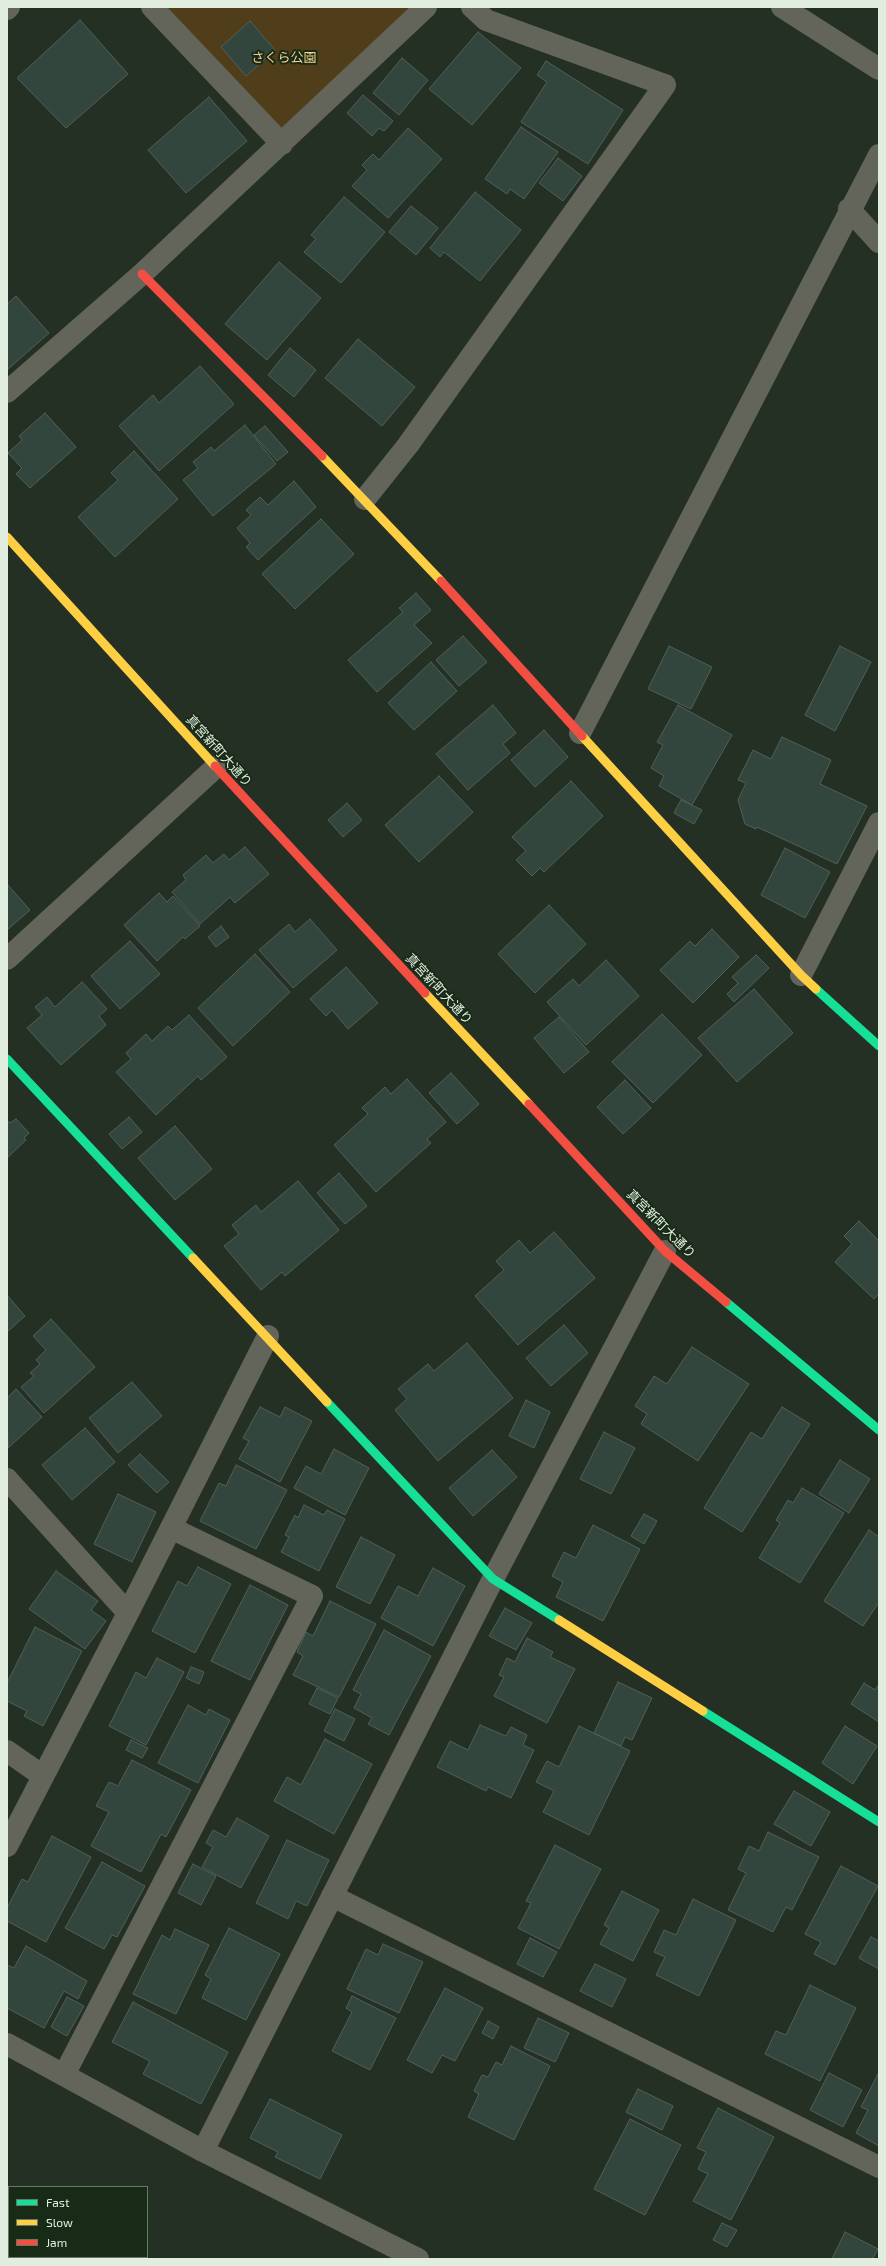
<!DOCTYPE html>
<html>
<head>
<meta charset="utf-8">
<style>
	body { margin:0 }
	#map { position:relative; width:886px; height:2266px; overflow:hidden; background:#253025; font-family:"Exo 2",sans-serif }
	canvas { display:block }
	.frame { position:absolute; inset:0; border:8px solid #e0eddf; pointer-events:none }
	.legend { position:absolute; left:8px; top:2186px; width:140px; height:72px; box-sizing:border-box; background:#172b16; border:1px solid #677966; margin:0; padding:5px 7px; list-style:none; font-size:12px; color:#e0eddf }
	.legend li { display:flex; align-items:center; gap:8px; height:20px }
	.legend b { width:20px; border:1px solid #677966 }
</style>
</head>
<body>
<div id="map">
<canvas width="886" height="2266"></canvas>
<div class="frame"></div>
<ul class="legend">
<li><b style="height:5px;background:#16e098"></b>Fast</li>
<li><b style="height:5px;background:#ffcf43"></b>Slow</li>
<li><b style="height:5px;background:#f24e42"></b>Jam</li>
</ul>
</div>
<script>
const ctx = document.querySelector('canvas').getContext('2d');
ctx.lineJoin = 'round';
function fillPath(path, color) { ctx.fillStyle = color; ctx.fill(path, 'evenodd'); }
const poly = rows => new Path2D(rows.map(r => 'M' + r).join(''));
function trace(path, color, width, dash) { ctx.strokeStyle = color; ctx.lineWidth = width; ctx.lineCap = dash ? 'butt' : 'round'; ctx.setLineDash(dash || []); ctx.stroke(path); }
function label(font, color, halo, rows, align = 'center') {
  ctx.font = font + ' "Exo 2","Noto Sans JP",sans-serif'; ctx.lineWidth = 4; ctx.setLineDash([]); ctx.textBaseline = 'middle'; ctx.strokeStyle = halo; ctx.fillStyle = color; for (const [text, x, y, turn = 0] of rows) {
    ctx.save(); ctx.translate(x, y); ctx.rotate((+turn || 0) * Math.PI / 180); ctx.textAlign = isNaN(turn) ? turn : align; if (halo) ctx.strokeText(text, 0, 0); ctx.fillText(text, 0, 0); ctx.restore();
  }
}
fillPath(poly([
	[167,7,411,7,282,130]
]), '#503d1a');
const building = poly([
	[80,20,128,74,66,128,17,78,80,20],
	[250,21,275,50,246,76,221,47,250,21],
	[478,32,521,68,472,125,429,89,478,32],
	[402,58,428,80,399,115,373,93,402,58],
	[546,61,623,110,588,164,521,122,547,82,537,75,546,61],
	[363,95,393,121,384,131,379,128,372,136,347,113,363,95],
	[209,97,247,141,186,193,148,150,209,97],
	[521,127,558,152,524,199,510,189,507,194,485,179,521,127],
	[408,128,442,159,388,218,352,186,367,170,362,165,373,154,379,160,408,128],
	[558,158,582,176,563,201,539,183,558,158],
	[475,192,521,230,480,281,444,252,440,257,430,248,475,192],
	[344,197,385,232,341,283,304,252,316,239,311,235,344,197],
	[411,206,438,228,416,255,389,232,411,206],
	[279,262,321,298,267,360,225,324,279,262],
	[16,296,49,333,7,370,7,304,16,296],
	[358,339,415,387,382,426,325,378,358,339],
	[290,348,316,370,294,397,268,375,290,348],
	[200,366,234,404,159,471,119,426,153,395,159,403,200,366],
	[45,413,76,447,30,488,16,474,22,468,8,453,22,440,19,436,45,413],
	[245,425,276,464,213,516,183,480,198,468,193,462,211,447,214,451,245,425],
	[265,426,288,452,277,461,254,435,265,426],
	[134,451,178,499,115,557,78,517,118,480,111,473,134,451],
	[294,481,316,507,258,560,246,547,250,543,237,528,251,515,246,510,260,497,268,505,294,481],
	[321,519,354,554,295,609,262,574,321,519],
	[416,593,431,610,414,625,432,643,377,692,348,660,403,612,399,608,416,593],
	[463,636,487,662,459,686,436,660,463,636],
	[669,646,712,667,691,709,648,689,669,646],
	[840,646,871,662,835,731,805,715,840,646],
	[431,662,457,691,414,730,388,703,431,662],
	[493,705,516,733,503,744,510,753,468,790,436,754,493,705],
	[678,705,732,735,692,805,659,786,664,776,651,768,663,745,657,742,678,705],
	[544,730,568,757,535,787,511,760,544,730],
	[782,737,831,760,820,784,867,806,837,864,757,827,756,829,745,824,738,800,746,783,738,780,753,750,771,759,782,737],
	[439,776,473,812,419,862,385,825,439,776],
	[571,781,603,816,544,872,540,868,532,876,516,860,526,851,512,837,571,781],
	[681,800,702,810,694,824,674,813,681,800],
	[347,803,362,820,343,837,328,820,347,803],
	[245,847,269,874,235,903,230,897,200,924,172,892,186,880,183,875,206,855,213,863,224,854,229,860,245,847],
	[785,848,830,872,805,918,761,895,785,848],
	[7,884,30,910,7,930,7,884],
	[159,893,167,902,173,896,200,926,185,939,183,937,157,961,124,925,159,893],
	[549,905,586,944,535,993,498,954,549,905],
	[310,919,337,950,293,988,259,950,289,924,295,932,310,919],
	[221,926,229,937,216,947,208,937,221,926],
	[712,929,739,957,693,1003,660,970,690,941,695,946,712,929],
	[130,941,160,974,120,1009,91,976,130,941],
	[255,954,290,992,233,1046,198,1008,255,954],
	[756,955,769,968,734,1002,727,994,738,983,732,977,756,955],
	[606,960,639,996,586,1045,547,1002,573,979,579,986,606,960],
	[346,967,378,1003,348,1029,332,1010,326,1016,310,999,346,967],
	[82,982,107,1009,99,1016,106,1025,61,1065,27,1028,42,1015,35,1007,47,997,55,1007,82,982],
	[754,989,793,1033,737,1082,698,1038,754,989],
	[662,1014,702,1055,653,1103,612,1062,662,1014],
	[189,1015,227,1057,201,1080,198,1076,156,1115,116,1072,131,1059,126,1053,146,1034,152,1041,168,1026,172,1030,189,1015],
	[559,1017,589,1052,564,1073,534,1038,559,1017],
	[451,1073,479,1104,457,1124,429,1093,451,1073],
	[407,1079,446,1122,427,1139,431,1143,376,1192,334,1145,368,1114,362,1108,385,1087,391,1094,407,1079],
	[625,1080,651,1108,623,1134,597,1107,625,1080],
	[129,1117,142,1132,122,1149,109,1134,129,1117],
	[16,1119,29,1133,24,1138,26,1140,7,1158,7,1120,10,1123,16,1119],
	[175,1126,212,1169,175,1200,138,1158,175,1126],
	[339,1173,367,1206,345,1224,317,1193,339,1173],
	[298,1181,339,1230,285,1276,282,1272,261,1290,224,1246,239,1234,232,1225,256,1205,261,1212,298,1181],
	[859,1221,879,1241,879,1294,874,1299,835,1262,852,1244,844,1236,859,1221],
	[554,1232,595,1278,518,1345,475,1296,504,1270,496,1261,519,1240,530,1253,554,1232],
	[7,1295,25,1316,7,1332,7,1295],
	[51,1319,95,1367,44,1413,21,1387,34,1376,30,1373,40,1364,36,1360,46,1350,33,1336,51,1319],
	[564,1325,588,1353,551,1386,526,1358,564,1325],
	[467,1343,513,1398,438,1461,395,1410,407,1399,398,1389,428,1364,434,1371,467,1343],
	[692,1347,749,1384,698,1461,641,1424,647,1414,635,1406,654,1376,667,1384,692,1347],
	[132,1382,162,1416,118,1453,89,1418,132,1382],
	[16,1389,42,1417,8,1448,7,1398,16,1389],
	[526,1400,550,1412,534,1448,509,1436,526,1400],
	[260,1407,280,1417,285,1407,312,1421,280,1482,239,1459,249,1441,243,1438,260,1407],
	[782,1407,810,1424,742,1532,704,1508,751,1432,762,1439,782,1407],
	[85,1428,115,1462,72,1500,42,1465,85,1428],
	[604,1432,635,1448,611,1494,580,1479,604,1432],
	[334,1449,369,1468,345,1515,294,1488,306,1466,321,1474,334,1449],
	[492,1450,517,1477,473,1516,449,1488,492,1450],
	[140,1454,169,1482,157,1493,128,1465,140,1454],
	[840,1460,870,1479,849,1513,819,1494,840,1460],
	[236,1465,287,1490,256,1549,200,1521,219,1483,226,1486,236,1465],
	[802,1488,844,1513,800,1583,759,1558,780,1523,776,1520,788,1500,793,1503,802,1488],
	[118,1494,156,1512,132,1562,94,1544,118,1494],
	[304,1505,324,1515,327,1510,345,1519,319,1571,281,1552,289,1537,285,1535,295,1515,298,1518,304,1505],
	[644,1514,657,1521,644,1544,631,1536,644,1514],
	[593,1525,640,1549,603,1621,556,1597,563,1582,552,1576,564,1552,576,1558,593,1525],
	[869,1530,879,1537,879,1602,863,1626,824,1601,869,1530],
	[361,1537,395,1555,370,1604,336,1587,361,1537],
	[198,1567,231,1584,195,1653,152,1631,178,1581,187,1586,198,1567],
	[433,1568,465,1586,433,1646,381,1618,398,1586,418,1596,433,1568],
	[56,1571,98,1601,91,1610,106,1621,85,1649,29,1609,56,1571],
	[250,1585,288,1605,250,1680,211,1661,250,1585],
	[330,1601,376,1624,339,1697,293,1675,303,1656,297,1652,306,1632,313,1636,330,1601],
	[505,1608,532,1623,516,1650,489,1636,505,1608],
	[35,1627,82,1651,43,1726,24,1716,27,1711,7,1701,7,1683,35,1627],
	[384,1630,431,1656,389,1735,368,1724,372,1718,354,1708,361,1694,353,1690,384,1630],
	[527,1638,553,1652,550,1657,575,1669,547,1723,494,1696,504,1677,499,1675,507,1658,515,1662,527,1638],
	[157,1658,184,1672,146,1745,109,1726,136,1672,146,1678,157,1658],
	[191,1667,204,1672,199,1684,186,1678,191,1667],
	[618,1682,652,1698,632,1740,625,1737,621,1746,594,1733,618,1682],
	[864,1683,875,1690,879,1684,879,1722,851,1704,864,1683],
	[317,1688,338,1698,330,1714,309,1704,317,1688],
	[188,1705,206,1715,209,1709,230,1720,198,1783,158,1763,188,1705],
	[335,1709,355,1719,344,1741,324,1731,335,1709],
	[480,1725,506,1736,511,1727,527,1735,523,1745,534,1750,511,1798,488,1787,486,1791,437,1767,450,1741,468,1750,480,1725],
	[579,1726,630,1751,589,1835,543,1812,554,1791,536,1782,547,1761,559,1767,579,1726],
	[845,1726,877,1746,853,1784,822,1763,845,1726],
	[325,1739,372,1764,334,1834,274,1801,287,1777,301,1785,325,1739],
	[131,1740,148,1748,142,1758,126,1750,131,1740],
	[132,1760,191,1790,166,1837,161,1834,141,1872,91,1846,109,1812,96,1806,109,1782,118,1786,132,1760],
	[794,1791,830,1812,811,1846,774,1824,794,1791],
	[237,1818,269,1836,241,1888,202,1867,213,1847,206,1843,213,1830,226,1837,237,1818],
	[768,1832,819,1857,792,1910,786,1907,773,1932,728,1910,746,1873,738,1869,749,1846,759,1851,768,1832],
	[52,1836,91,1857,46,1942,7,1921,7,1908,22,1879,28,1882,52,1836],
	[287,1840,329,1860,307,1906,296,1901,288,1919,256,1903,287,1840],
	[555,1845,601,1869,559,1949,518,1928,531,1903,526,1901,555,1845],
	[102,1862,145,1886,117,1937,112,1935,104,1949,65,1928,102,1862],
	[193,1864,216,1876,201,1905,178,1893,193,1864],
	[841,1866,878,1886,835,1965,814,1954,821,1942,805,1934,841,1866],
	[622,1891,659,1910,633,1961,600,1944,609,1928,604,1925,622,1891],
	[693,1899,736,1920,699,1996,656,1975,665,1957,654,1952,664,1930,676,1935,693,1899],
	[229,1928,280,1954,246,2020,202,1998,211,1979,205,1975,229,1928],
	[175,1929,209,1945,176,2014,133,1994,162,1935,170,1940,175,1929],
	[871,1937,879,1941,879,1969,859,1958,871,1937],
	[530,1938,557,1952,543,1977,517,1964,530,1938],
	[383,1944,423,1962,399,2013,347,1989,366,1949,378,1955,383,1944],
	[26,1946,87,1981,78,1999,64,1991,44,2028,7,2008,7,1965,14,1968,26,1946],
	[595,1964,626,1979,612,2007,580,1991,595,1964],
	[810,1985,856,2008,820,2081,765,2054,776,2031,786,2035,810,1985],
	[445,1988,483,2008,455,2061,442,2055,432,2073,407,2060,445,1988],
	[352,1996,396,2018,370,2070,332,2051,352,2012,346,2008,352,1996],
	[67,1997,84,2006,67,2036,51,2027,67,1997],
	[133,2002,228,2052,201,2104,143,2074,150,2061,112,2042,133,2002],
	[538,2018,569,2033,555,2062,524,2048,538,2018],
	[488,2021,499,2027,493,2039,482,2033,488,2021],
	[511,2046,550,2066,514,2140,468,2117,479,2094,474,2091,482,2075,488,2077,496,2062,502,2065,511,2046],
	[879,2072,879,2146,856,2133,868,2110,861,2107,879,2072],
	[829,2073,862,2090,843,2127,810,2110,829,2073],
	[638,2089,673,2106,662,2130,626,2112,638,2089],
	[270,2099,342,2135,320,2179,275,2157,278,2152,250,2138,270,2099],
	[718,2108,774,2137,731,2220,693,2201,708,2174,698,2169,706,2152,697,2148,718,2108],
	[630,2119,681,2145,645,2215,594,2189,630,2119],
	[722,2223,737,2230,727,2247,713,2240,722,2223],
	[845,2232,878,2249,873,2258,876,2259,832,2259,845,2232]
]);
fillPath(building, '#32463e');
trace(building, '#525f58', 1);
trace(poly([
	[152,7,282,144],
	[782,7,879,69],
	[7,9,9,7],
	[849,209,879,242],
	[7,392,142,274,426,7],
	[365,499,408,445,665,85,486,20,472,7],
	[580,733,879,155],
	[7,959,216,767],
	[801,975,879,823],
	[7,1479,128,1613],
	[7,1751,43,1776],
	[7,1846,128,1613,268,1336],
	[332,1896,879,2167],
	[7,2044,203,2151,418,2259],
	[64,2075,312,1596,171,1528],
	[203,2151,493,1579,665,1251]
]), '#63655b', 22);
trace(poly([
	[816,989,879,1046],
	[7,1059,193,1258],
	[726,1302,879,1430],
	[327,1402,493,1579,559,1620],
	[703,1711,879,1822]
]), '#16e098', 9);
trace(poly([
	[322,456,441,581],
	[7,537,215,766],
	[582,736,801,975,816,989],
	[425,993,529,1104],
	[193,1258,327,1402],
	[559,1620,703,1711]
]), '#ffcf43', 9);
trace(poly([
	[142,274,322,456],
	[441,581,582,736],
	[215,766,425,993],
	[529,1104,665,1251,726,1302]
]), '#f24e42', 9);
label('13px', '#fbcf8f', '#172b16', [
	["さくら公園",284,58]
]);
label('13px', '#e0eddf', '#172b16', [
	["真宮新町大通り",219,751,48],
	["真宮新町大通り",439,989,47],
	["真宮新町大通り",661,1224,45]
]);
</script>
</body>
</html>
